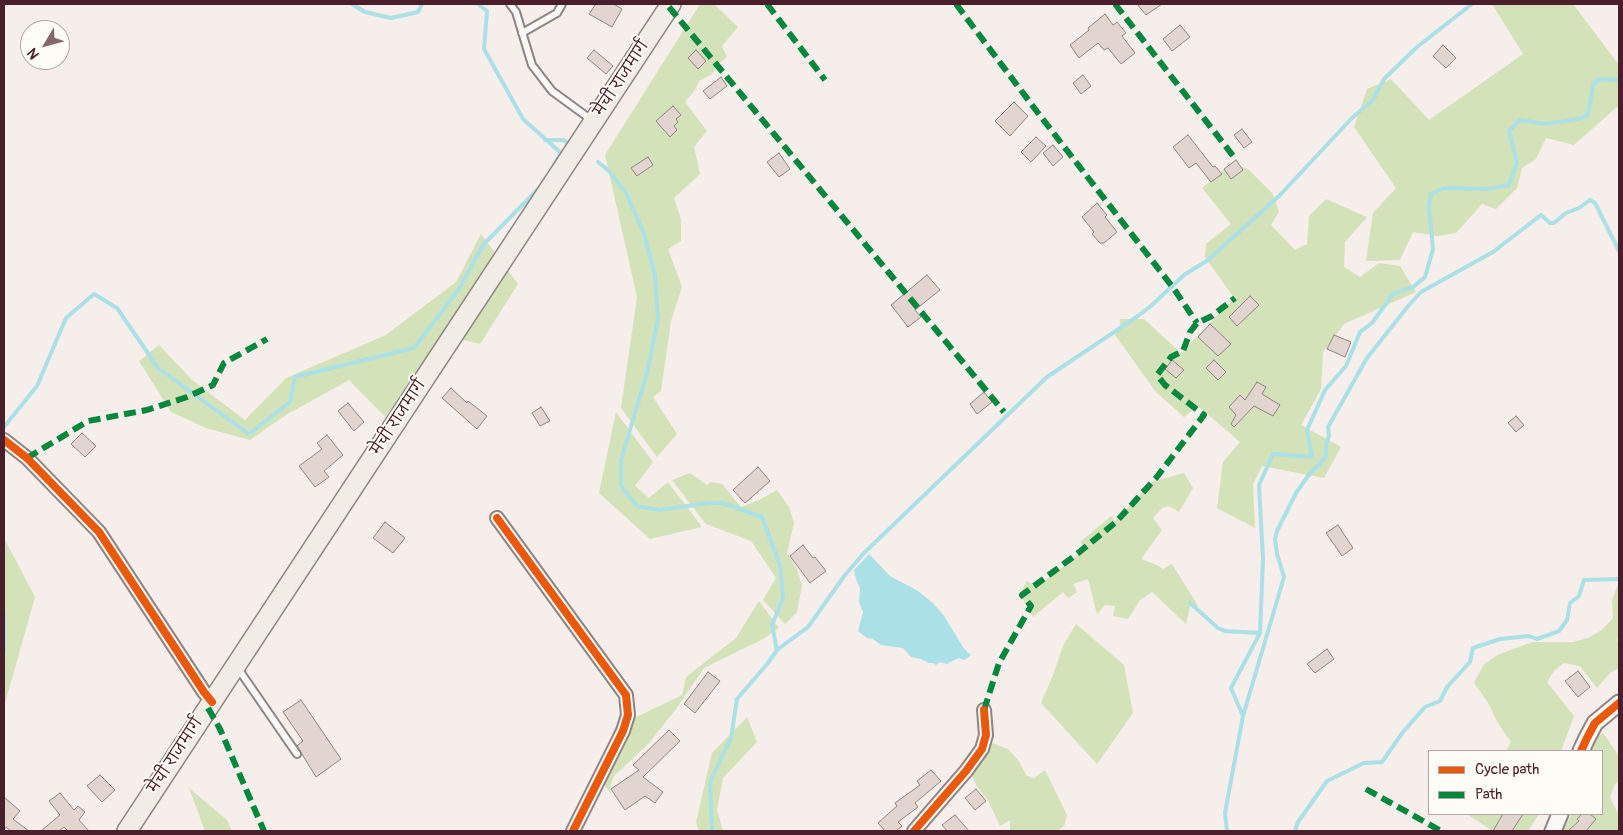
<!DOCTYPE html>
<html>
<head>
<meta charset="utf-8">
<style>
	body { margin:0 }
	#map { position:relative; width:1623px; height:835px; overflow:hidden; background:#f5eeea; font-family:Pangolin,sans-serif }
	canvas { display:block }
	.frame { position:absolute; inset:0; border:5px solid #4a1f2b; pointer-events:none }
	.legend { position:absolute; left:1428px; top:750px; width:175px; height:65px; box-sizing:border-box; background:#fdfcf7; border:1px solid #b5a4a5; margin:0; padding:6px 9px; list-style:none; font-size:15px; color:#4a1f2b }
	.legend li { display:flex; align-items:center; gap:10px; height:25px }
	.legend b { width:25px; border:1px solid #b5a4a5 }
	.north { position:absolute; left:20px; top:20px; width:50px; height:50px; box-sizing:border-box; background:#fdfcf7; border:1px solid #b5a4a5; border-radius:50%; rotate:233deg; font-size:14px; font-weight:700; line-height:20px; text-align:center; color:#4a1f2b }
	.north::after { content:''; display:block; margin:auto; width:18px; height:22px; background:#86676e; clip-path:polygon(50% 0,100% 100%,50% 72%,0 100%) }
</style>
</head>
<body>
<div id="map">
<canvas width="1623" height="835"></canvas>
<div class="frame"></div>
<ul class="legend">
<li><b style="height:6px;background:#e8590c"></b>Cycle path</li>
<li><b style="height:6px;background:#00873e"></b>Path</li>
</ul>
<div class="north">N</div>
</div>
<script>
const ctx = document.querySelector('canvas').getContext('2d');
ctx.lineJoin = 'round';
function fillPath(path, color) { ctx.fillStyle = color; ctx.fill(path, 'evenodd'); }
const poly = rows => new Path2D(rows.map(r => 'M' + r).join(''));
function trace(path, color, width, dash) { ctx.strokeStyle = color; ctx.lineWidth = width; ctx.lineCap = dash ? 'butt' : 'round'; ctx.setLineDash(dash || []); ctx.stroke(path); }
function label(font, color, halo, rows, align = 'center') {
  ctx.font = font + ' Pangolin,"Playpen Sans Deva",sans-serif'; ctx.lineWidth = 4; ctx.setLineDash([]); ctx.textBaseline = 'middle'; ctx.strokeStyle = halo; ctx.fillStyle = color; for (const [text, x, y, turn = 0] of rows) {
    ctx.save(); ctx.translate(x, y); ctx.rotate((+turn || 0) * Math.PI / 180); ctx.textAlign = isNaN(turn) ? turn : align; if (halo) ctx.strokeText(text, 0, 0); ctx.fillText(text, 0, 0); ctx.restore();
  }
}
fillPath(poly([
	[700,4,714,4,738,27,722,46,727,57,720,63,712,74,699,81,695,90,685,102,707,131,694,147,700,174,674,198,681,219,681,241,668,249,682,287,671,321,661,391,653,397,677,434,657,457,621,408,637,297,605,155],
	[1492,4,1573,4,1619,65,1619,109,1617,107,1574,145,1546,138,1536,159,1522,168,1517,188,1496,209,1482,204,1456,233,1438,236,1413,232,1400,260,1366,261,1373,213,1396,188,1354,127,1367,89,1391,79,1429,120,1523,54],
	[1231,164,1248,169,1273,194,1279,212,1271,225,1295,250,1307,244,1309,216,1326,199,1367,217,1345,242,1344,267,1360,277,1379,263,1400,266,1416,292,1344,324,1323,352,1321,389,1301,425,1341,447,1324,478,1262,466,1253,484,1255,528,1217,508,1223,462,1240,442,1198,406,1184,417,1156,392,1115,335,1120,327,1120,319,1144,319,1181,353,1234,298,1205,257,1206,244,1231,224,1202,188],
	[481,234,518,284,480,344,451,337,385,417,349,380,286,415,250,440,206,428,171,412,139,361,159,345,192,380,245,420,286,378,386,335,456,282],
	[616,412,653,462,635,486,649,498,668,482,702,527,650,539,599,493],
	[690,473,707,485,711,482,722,484,741,507,759,500,777,490,789,507,794,523,787,553,797,569,802,585,797,612,785,624,763,600,776,578,751,541,706,524,672,480],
	[1184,473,1193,488,1179,512,1169,506,1162,508,1153,518,1162,530,1141,559,1159,566,1163,569,1172,564,1198,606,1190,606,1186,624,1152,592,1140,600,1128,619,1113,616,1115,606,1105,605,1097,614,1088,579,1073,584,1077,592,1068,598,1063,592,1033,617,1020,594,1027,581,1037,587,1085,550,1080,542,1111,516,1115,521,1152,482],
	[4,538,35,597,4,707],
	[1619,582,1619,632,1617,640,1619,644,1619,668,1610,673,1597,688,1580,666,1564,663,1554,671,1547,682,1574,716,1561,751,1506,751,1511,742,1498,723,1487,701,1474,683,1484,664,1499,654,1533,642,1573,642,1588,638,1602,630,1613,618,1612,600],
	[759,601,779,628,763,639,704,668,676,709,649,743,613,777,610,789,612,795,601,781,614,728,682,695,686,677,736,638],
	[1076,624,1124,665,1133,713,1097,764,1041,703,1053,675,1063,646],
	[747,717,757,742,723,778,717,810,723,831,699,831,696,822,712,753],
	[1603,733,1619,756,1619,781,1615,784,1610,797,1619,815,1619,831,1562,831,1572,814,1602,814,1602,751,1589,751,1591,742],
	[981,743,992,743,1008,749,1018,760,1027,776,1034,778,1045,770,1067,815,1064,826,1057,831,1010,831,1010,820,1000,826,988,800,978,788,968,769],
	[189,788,227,820,232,831,205,831],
	[1469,814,1539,814,1528,831,1493,831,1468,815]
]), '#d3e2b9');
fillPath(poly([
	[869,554,890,576,918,591,934,604,944,616,963,647,968,653,971,654,969,657,964,660,959,658,954,660,947,664,940,662,936,665,933,663,929,663,921,659,911,657,903,648,881,645,873,639,867,638,858,631,863,612,859,602,860,588,856,579,854,570]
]), '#aae0e6');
trace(poly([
	[352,4,365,12,391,18,418,12,422,4],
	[478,4,487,11,484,49,523,119,561,153,554,165],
	[545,140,563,140,572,145],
	[598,162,609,171,626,193,643,231,655,275,658,319,647,373,621,460,621,486,637,506,659,510,709,503,723,503,762,517,780,565,783,598,772,625,777,650,768,663,737,699,731,738,710,782,712,831],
	[4,427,37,386,66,318,94,294,117,308,158,368,249,434,290,402,295,377,414,348,459,289,483,245,541,186],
	[1190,603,1218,628,1225,631,1260,633],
	[4,615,4,652],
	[777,650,808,627,845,575,864,553,1047,377,1138,316,1152,305,1184,275,1208,260,1280,195,1352,118,1373,100,1384,79,1417,47,1472,4],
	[1243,716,1284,577,1277,554,1275,539,1277,531,1296,493,1308,476,1326,457,1326,445,1329,436,1328,427,1367,358,1409,305,1421,292,1493,252,1541,215,1550,223,1554,223,1566,213,1579,208,1590,200,1595,203,1619,251],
	[1227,831,1225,813,1243,716,1231,688,1260,633,1263,559,1259,485,1273,454,1312,457,1307,430,1325,390,1346,366,1360,332,1372,323,1393,294,1413,287,1425,277,1433,249,1429,207,1431,194,1444,188,1487,189,1509,185,1517,163,1509,131,1520,120,1545,124,1579,119,1588,115,1593,85,1599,79,1619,80],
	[1295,831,1298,822,1327,781,1364,763,1382,762,1403,732,1425,707,1440,701,1447,687,1470,662,1473,648,1500,639,1529,636,1537,639,1559,631,1567,620,1570,603,1579,596,1584,580,1619,579]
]), '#aae0e6', 4);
const building = poly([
	[596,4,614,4,622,9,612,27,589,14,596,4],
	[1137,4,1162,4,1146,15,1137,4],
	[1105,14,1113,25,1117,22,1126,33,1122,36,1135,53,1121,64,1108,48,1104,50,1098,43,1079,58,1070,45,1089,30,1088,28,1105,14],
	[1180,25,1190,37,1172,51,1163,39,1180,25],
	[1443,45,1456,58,1446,68,1433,56,1443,45],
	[594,50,613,66,606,74,587,58,594,50],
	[696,50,706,61,698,69,688,58,696,50],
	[1083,75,1091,86,1081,94,1073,83,1083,75],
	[721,77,727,86,710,99,703,91,721,77],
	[1014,102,1028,116,1010,136,995,121,1014,102],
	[673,106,681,115,676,119,678,122,674,126,677,130,670,137,656,121,673,106],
	[1242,129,1252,142,1244,148,1234,135,1242,129],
	[1188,135,1213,167,1215,166,1222,174,1211,182,1196,163,1189,168,1173,147,1188,135],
	[1036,137,1046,146,1031,162,1021,152,1036,137],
	[1053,145,1063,157,1053,166,1043,153,1053,145],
	[779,153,790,169,779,177,767,162,779,153],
	[648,157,653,165,637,176,631,168,648,157],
	[1236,160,1243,170,1231,179,1224,169,1236,160],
	[1097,203,1107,215,1105,217,1117,232,1104,243,1100,243,1092,234,1094,232,1082,217,1097,203],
	[927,275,940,290,915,310,921,317,908,327,891,305,927,275],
	[1250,296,1259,305,1237,326,1229,317,1250,296],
	[1210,324,1231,344,1218,356,1198,337,1210,324],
	[1334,335,1351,342,1345,357,1327,349,1334,335],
	[1172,360,1184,370,1176,378,1165,369,1172,360],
	[1214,360,1226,372,1218,380,1206,368,1214,360],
	[1257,382,1266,387,1262,394,1280,405,1273,416,1254,406,1234,427,1231,424,1236,415,1229,407,1240,395,1245,400,1257,382],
	[451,388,467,403,468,401,487,416,477,429,442,398,451,388],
	[984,392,992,402,977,414,970,404,984,392],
	[348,403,364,422,354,431,338,411,348,403],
	[541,407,550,421,540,426,532,413,541,407],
	[1516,416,1524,425,1516,432,1508,423,1516,416],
	[82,433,96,446,85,457,71,444,82,433],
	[327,435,343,455,324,471,329,477,315,487,299,466,322,449,317,443,327,435],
	[758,467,770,481,745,503,733,490,758,467],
	[385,522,405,538,393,553,373,538,385,522],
	[1338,525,1353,548,1342,556,1326,533,1338,525],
	[803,545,813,558,815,557,826,571,810,583,790,556,803,545],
	[1327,649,1334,659,1315,673,1307,664,1327,649],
	[1578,671,1590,687,1578,697,1565,681,1578,671],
	[708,672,720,681,695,713,684,704,708,672],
	[301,700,341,759,316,777,297,746,303,741,283,712,301,700],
	[669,730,680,741,643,777,663,792,655,803,645,796,625,810,611,789,639,770,633,765,669,730],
	[931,770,941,781,915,803,918,807,898,822,902,826,896,831,885,831,878,823,897,806,895,803,920,785,917,781,931,770],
	[100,775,115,790,102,802,87,786,100,775],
	[976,789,986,801,975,810,965,798,976,789],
	[60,793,74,810,78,806,85,812,79,820,89,831,68,831,64,827,59,831,41,831,60,815,49,801,60,793],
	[4,797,20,811,13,819,29,831,11,831,6,827,4,830,4,797],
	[1503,814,1523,814,1512,831,1493,831,1503,814],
	[1582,814,1590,814,1596,819,1586,831,1568,831,1579,821,1577,819,1582,814],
	[955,815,969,831,947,831,942,825,955,815]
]);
fillPath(building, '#e2d4ce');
trace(building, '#8f8484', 1);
const service = poly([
	[510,4,516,12,532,65,552,91,593,121],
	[522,33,557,13,562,4],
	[237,667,297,754]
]);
const minor = poly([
	[4,440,27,458,99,532,204,692,212,702],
	[497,518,626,695,628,715,623,731,573,831],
	[914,831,966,771,982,749,986,735,984,710]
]);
const tertiary = poly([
	[1581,751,1587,738,1595,723,1619,703],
	[1553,831,1560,814]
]);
const primary = poly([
	[127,831,671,4]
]);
trace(service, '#8f8484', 10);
trace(minor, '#8f8484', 16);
trace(tertiary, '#8f8484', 19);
trace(primary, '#8f8484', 22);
trace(service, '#faf9f7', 6);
trace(minor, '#faf9f7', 12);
trace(tertiary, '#faf9f7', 15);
trace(primary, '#f2ece6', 19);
trace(poly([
	[767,4,825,80],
	[956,4,1035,109,1174,289,1197,323],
	[1115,4,1234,157],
	[669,7,1004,412],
	[27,458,88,421,147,410,187,397,213,385,224,363,267,339],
	[208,708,220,729,264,831],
	[984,710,999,663,1031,606,1022,595,1077,554,1116,522,1156,478,1204,415,1165,385,1157,375,1171,357,1183,351,1190,332,1197,323,1212,316,1235,298],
	[1366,789,1441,831]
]), '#00873e', 6, [12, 6]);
trace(poly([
	[4,440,27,458,99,532,204,692,212,702],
	[497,518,626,695,628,715,623,731,573,831],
	[1581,751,1587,738,1595,723,1619,703],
	[914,831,966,771,982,749,986,735,984,710]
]), '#e8590c', 8);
label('15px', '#4a1f2b', '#fdfcf7', [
	["मेची राजमार्ग",622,79,-57],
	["मेची राजमार्ग",399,418,-57],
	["मेची राजमार्ग",176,756,-57]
]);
</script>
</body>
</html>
